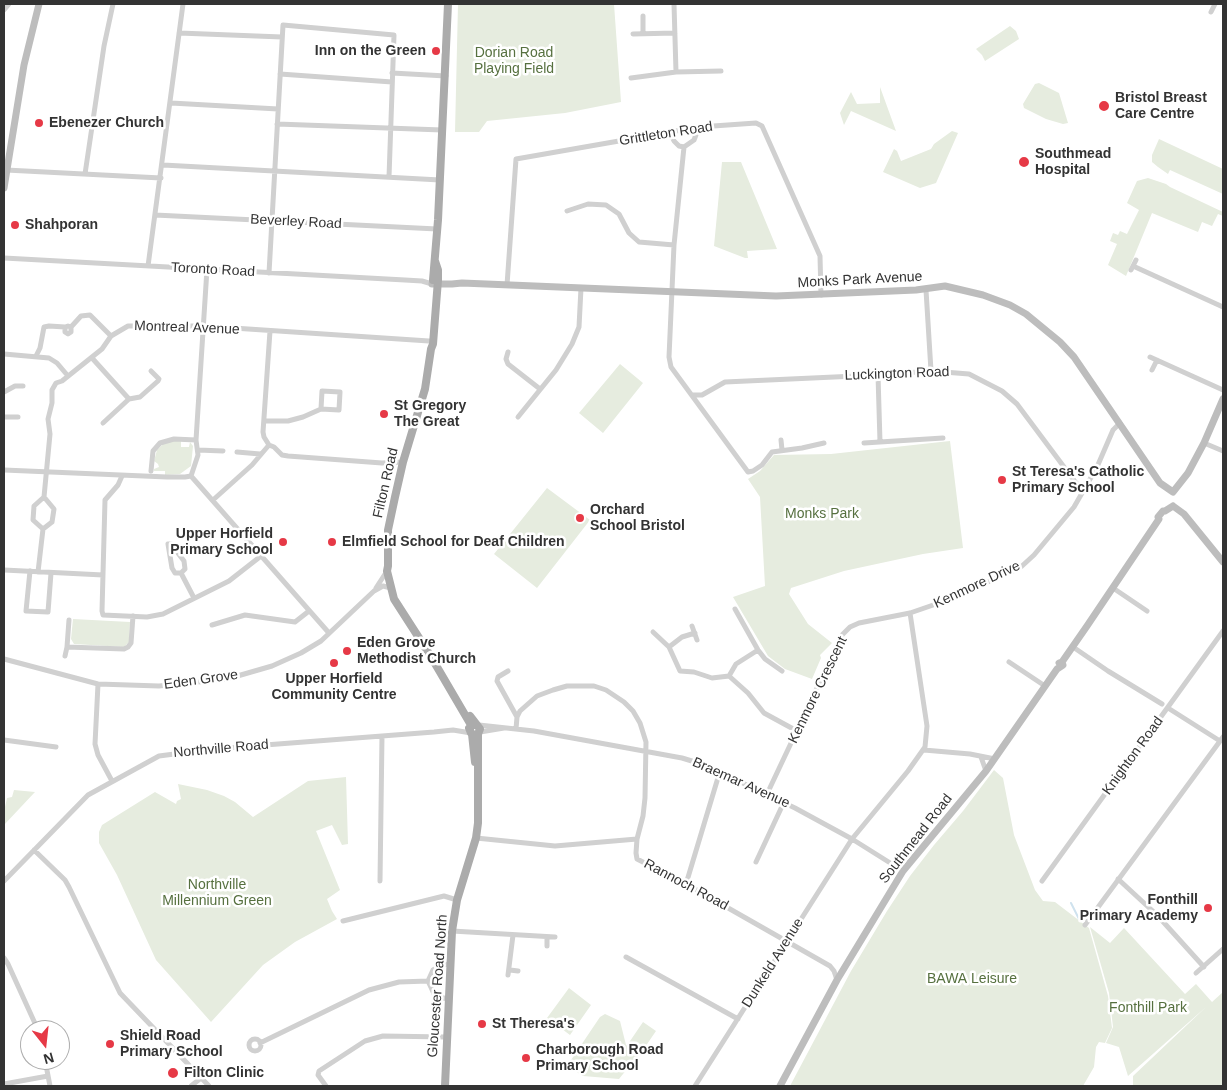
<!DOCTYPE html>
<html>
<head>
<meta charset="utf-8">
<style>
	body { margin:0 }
	#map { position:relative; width:1227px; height:1090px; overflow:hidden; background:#fff; font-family:Helvetica,sans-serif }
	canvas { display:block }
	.frame { position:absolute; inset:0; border:5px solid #333; pointer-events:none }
	.north { position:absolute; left:20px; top:1020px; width:50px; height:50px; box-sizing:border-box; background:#fff; border:1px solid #adadad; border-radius:50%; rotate:164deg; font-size:14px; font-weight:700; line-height:20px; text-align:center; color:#333 }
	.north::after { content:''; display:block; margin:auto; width:18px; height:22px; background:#e63946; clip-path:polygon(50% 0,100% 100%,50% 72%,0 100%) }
</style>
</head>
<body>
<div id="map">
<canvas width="1227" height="1090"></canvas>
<div class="frame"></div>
<div class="north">N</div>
</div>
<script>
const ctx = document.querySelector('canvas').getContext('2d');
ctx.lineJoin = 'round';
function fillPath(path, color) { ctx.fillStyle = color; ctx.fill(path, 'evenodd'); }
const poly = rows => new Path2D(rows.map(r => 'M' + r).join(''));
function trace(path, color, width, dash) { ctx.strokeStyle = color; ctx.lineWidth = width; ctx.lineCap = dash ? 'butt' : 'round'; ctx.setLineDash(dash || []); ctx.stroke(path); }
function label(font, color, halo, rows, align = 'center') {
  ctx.font = font + ' Helvetica,sans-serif'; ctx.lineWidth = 5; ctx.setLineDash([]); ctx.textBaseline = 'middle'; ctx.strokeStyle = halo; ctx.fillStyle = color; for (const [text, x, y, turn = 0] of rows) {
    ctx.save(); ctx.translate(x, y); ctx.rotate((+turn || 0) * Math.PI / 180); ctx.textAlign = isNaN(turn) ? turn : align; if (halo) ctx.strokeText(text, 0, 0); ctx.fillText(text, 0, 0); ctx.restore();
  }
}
fillPath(poly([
	[458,4,614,4,621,102,565,113,487,121,479,132,455,132],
	[1010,26,1016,31,1019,39,985,61,982,55,976,49],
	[1039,83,1059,93,1068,123,1063,124,1046,119,1024,108,1023,104,1035,84],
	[880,87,896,131,851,111,844,125,840,113,851,92,857,104,880,103],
	[952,131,958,133,936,183,920,188,883,172,894,149,897,151,901,161,931,149,934,144],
	[1159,139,1223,169,1223,194,1170,170,1168,174,1158,167,1152,162,1152,155],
	[722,162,741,162,777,249,747,251,748,258,745,258,714,246],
	[1148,178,1166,184,1170,187,1223,212,1223,216,1218,214,1212,226,1202,222,1198,232,1152,213,1126,276,1108,265,1117,244,1110,241,1113,233,1118,235,1120,231,1127,234,1139,210,1127,203,1137,181],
	[620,364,643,383,603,433,579,413],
	[169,441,181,441,181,447,189,447,190,442,193,446,191,466,180,474,165,475,165,471,154,471,154,469,159,467,158,464,154,461,157,450,164,443],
	[950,441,963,548,923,554,844,571,791,588,789,594,808,624,832,643,820,655,821,658,812,679,785,669,768,656,733,597,765,586,760,497,748,479,760,471,774,455,831,454],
	[547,488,590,520,537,588,494,554],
	[73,619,130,622,129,642,124,647,74,644,71,639],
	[994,770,1003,778,1014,835,1035,890,1043,901,1055,902,1089,928,1108,996,1112,1028,1105,1043,1099,1042,1096,1047,1094,1067,1083,1086,790,1086,851,971,887,911,910,876,934,845,963,811],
	[346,777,348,844,342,845,332,825,316,831,340,890,327,899,332,911,337,919,295,942,263,965,211,1022,156,960,117,875,99,843,99,832,102,825,155,792,176,804,177,801,181,799,178,784,207,790,224,796,235,802,253,817,308,781],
	[14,790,35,792,4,825,4,807,5,807,7,798,12,797],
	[1090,927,1110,943,1124,928,1185,994,1196,984,1212,1002,1223,992,1223,1086,1133,1086,1133,1076,1206,1007,1128,1076,1119,1047,1106,1043,1113,1027,1109,993],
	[569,988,591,1005,570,1035,547,1018],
	[605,1014,620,1021,626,1045,639,1054,619,1079,583,1076,567,1066,600,1017],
	[643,1022,656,1031,641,1053,628,1044]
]), '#e6ecdf');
trace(poly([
	[1071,903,1079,919]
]), '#cfe2ee', 2);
trace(poly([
	[674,4,676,72],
	[4,10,9,4],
	[1211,12,1215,4],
	[643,16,643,33],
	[179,33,282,37],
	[633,34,675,33],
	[392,73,446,76],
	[280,74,392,82],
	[631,78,676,72,721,71],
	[171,103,278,109],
	[277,124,442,130],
	[670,133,674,141,679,146,684,147,694,140,699,127],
	[684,147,674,245,669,357,671,367,748,472,753,471,762,465,772,452,802,448,824,443],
	[163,165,440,180],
	[6,170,161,178],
	[85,174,104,46,113,4],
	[567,211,588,204,606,205,619,214,629,233,639,242,674,245],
	[155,215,437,229],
	[4,258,405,280,422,281,432,284],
	[148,266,183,4],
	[1133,266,1223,307],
	[1131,270,1136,260],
	[269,273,283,25,394,35,389,177],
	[507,285,516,159,699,127,756,123,762,126,820,256,821,295],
	[926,290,931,371],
	[71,327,68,326,65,327,65,332,68,334,71,332,71,327,81,316,90,315,111,336],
	[508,352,506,359,508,364,540,389],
	[4,354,49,358,57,363,68,376],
	[36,356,40,348,44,327,49,326,65,327],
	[1150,357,1223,390],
	[92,358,129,399],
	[1152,370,1157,360],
	[878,375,880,442],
	[4,392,15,386,23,386],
	[692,395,702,395,725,382,878,375,931,371,969,374,1002,391,1017,404,1076,483,1085,489],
	[4,417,18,417],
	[518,417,556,370,572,344,579,327,581,288],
	[265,421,288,421,303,417,321,409,339,410,340,392,322,391,321,409],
	[103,423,129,399,140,397,158,381,159,379,151,371],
	[781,440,782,450],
	[864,443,943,438],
	[1204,443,1223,451],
	[269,445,274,447,282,455,288,456,382,463,403,462],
	[269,445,264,437,263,432,270,331],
	[198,450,223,451],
	[237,452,260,454],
	[4,470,167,477,185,477,191,476],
	[151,471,153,451,160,443,174,439,196,440],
	[122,476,118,485,105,500,102,611,103,615,147,617,163,614,229,581,261,556],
	[191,476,329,633],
	[191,476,198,455,196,440,207,269],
	[44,497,50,434,48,419,52,403,52,390,56,383,62,381,102,349,111,336,128,326,203,326,429,341],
	[44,497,54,509,52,522,43,529,33,520,34,506,44,497],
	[213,500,252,465,269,445],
	[168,544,171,544,184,561,185,569,181,573,175,573,172,568,168,544],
	[4,570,103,575],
	[30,571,26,611,48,612,51,573],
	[38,572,43,529],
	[181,573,194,598],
	[376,588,387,571],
	[1113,588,1147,611],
	[735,609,758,650,765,659,782,671],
	[69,620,67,647,124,649,128,647,131,643,133,616],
	[212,625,245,615,295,622,309,611],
	[692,626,697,640],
	[653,632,669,647,680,671,694,672,712,678,729,676,748,693,764,713,797,731],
	[669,647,682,637,695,633],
	[1073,647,1108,671,1162,704],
	[65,656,67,647],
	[4,659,98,684,159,686,227,679,272,666,301,653,321,641,374,591,383,586,391,588],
	[1009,662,1045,686],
	[508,671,498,677,497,681,517,717],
	[729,676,736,664,758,650],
	[98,684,95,744,98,755,112,781],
	[1168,708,1220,741],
	[479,725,534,731,682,758,705,765,795,808,852,839,903,871],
	[516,729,517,717,520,711,537,696,553,690,567,686,594,686,606,690,624,702,633,711,640,723,646,742,645,798,643,816,637,839,636,853,637,859,686,884,830,966,834,971,837,980],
	[480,732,504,728],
	[4,740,56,747],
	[924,750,970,754,995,759],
	[981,757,986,771],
	[767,794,842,635,850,627,859,623,910,613,939,603,1011,572,1022,566,1034,555,1074,507,1097,467,1113,430,1120,423],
	[476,838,555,846,637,839],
	[34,850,65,880,69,887,120,993,209,1086],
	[756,862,784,802],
	[1118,879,1157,915,1204,967],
	[4,881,88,795,159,756,213,749,434,732,453,730,471,733],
	[380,881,382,736],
	[1042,881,1223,631],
	[686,884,720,771],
	[343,921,444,896,457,900],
	[1085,925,1223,737],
	[452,931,555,937],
	[547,946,547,937],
	[626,957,738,1019],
	[4,958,8,964,38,1030],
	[510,970,518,971],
	[1196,973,1223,949],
	[508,975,513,935],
	[448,999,435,996,428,981,433,970,442,965,450,964],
	'249 1045a6 6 0 1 1 12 0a6 6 0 1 1-12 0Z',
	[260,1043,369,990,399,982,428,981],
	[45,1060,50,1086],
	[4,1084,48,1076],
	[191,1086,201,1078],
	[326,1086,318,1075,319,1071,365,1041,383,1036,446,1037],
	[695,1086,852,839,908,771,925,747,927,726,910,613]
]), '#d0d0d0', 5);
trace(poly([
	[4,188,24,65,39,4],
	[432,284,452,284,462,283,776,296,916,290,945,286,983,295,1010,305,1026,314,1060,342,1074,357,1160,483,1173,492],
	[1173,492,1188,473,1204,443,1223,399],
	[1173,506,1184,514,1223,562],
	[1059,663,1062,662,1087,626,1159,519,1158,517,1163,511,1165,511,1173,506],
	[780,1086,837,980,903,871,986,771,1057,669,1063,665,1062,662]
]), '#bdbdbd', 7);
trace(poly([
	[435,261,438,270,438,280,433,344,431,349,425,389,403,462,395,497,388,530,388,566,387,571,394,599,430,655,471,725],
	[433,280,438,220,448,4],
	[470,716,480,729,478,734,474,735,471,733,469,728,475,724],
	[472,734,475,762],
	[445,1086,452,931,457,900,476,838,478,823,478,734]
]), '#ababab', 8);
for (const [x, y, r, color] of [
	[436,51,5,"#e63946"],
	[1104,106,6,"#e63946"],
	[39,123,5,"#e63946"],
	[1024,162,6,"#e63946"],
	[15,225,5,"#e63946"],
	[384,414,5,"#e63946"],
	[1002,480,5,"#e63946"],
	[580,518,5,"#e63946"],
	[283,542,5,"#e63946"],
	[332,542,5,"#e63946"],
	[347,651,5,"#e63946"],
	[334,663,5,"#e63946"],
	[1208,908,5,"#e63946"],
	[482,1024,5,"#e63946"],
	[110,1044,5,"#e63946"],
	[526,1058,5,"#e63946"],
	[173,1073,6,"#e63946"]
]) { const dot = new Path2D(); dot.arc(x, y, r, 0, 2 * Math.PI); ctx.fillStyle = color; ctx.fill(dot); trace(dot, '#fff', 2); }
label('bold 14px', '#333', '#fff', [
	["Inn on the Green",426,51,"right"],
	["Bristol Breast",1115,98],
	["Care Centre",1115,114],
	["Ebenezer Church",49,123],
	["Southmead",1035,154],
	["Hospital",1035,170],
	["Shahporan",25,225],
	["St Gregory",394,406],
	["The Great",394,422],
	["St Teresa's Catholic",1012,472],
	["Primary School",1012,488],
	["Orchard",590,510],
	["School Bristol",590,526],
	["Upper Horfield",273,534,"right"],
	["Primary School",273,550,"right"],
	["Elmfield School for Deaf Children",342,542],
	["Eden Grove",357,643],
	["Methodist Church",357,659],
	["Upper Horfield",334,679,"center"],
	["Community Centre",334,695,"center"],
	["Fonthill",1198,900,"right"],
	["Primary Academy",1198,916,"right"],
	["St Theresa's",492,1024],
	["Shield Road",120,1036],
	["Primary School",120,1052],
	["Charborough Road",536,1050],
	["Primary School",536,1066],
	["Filton Clinic",184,1073]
], 'left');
label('14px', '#56703f', '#fff', [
	["Dorian Road",514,53],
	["Playing Field",514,69],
	["Monks Park",822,514],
	["Northville",217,885],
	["Millennium Green",217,901],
	["BAWA Leisure",972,979],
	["Fonthill Park",1148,1008]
]);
label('14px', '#333', '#fff', [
	["Grittleton Road",666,134,-9],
	["Beverley Road",296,222,3],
	["Toronto Road",213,270,3],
	["Monks Park Avenue",860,280,-3],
	["Montreal Avenue",187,328,2],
	["Luckington Road",897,374,-2],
	["Filton Road",386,483,-77],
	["Kenmore Drive",977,585,-25],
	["Eden Grove",201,680,-8],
	["Kenmore Crescent",818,690,-64],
	["Northville Road",221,749,-5],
	["Knighton Road",1133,756,-54],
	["Braemar Avenue",741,783,24],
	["Southmead Road",916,839,-52],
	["Rannoch Road",686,885,28],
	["Dunkeld Avenue",773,963,-58],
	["Gloucester Road North",438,986,-86]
]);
</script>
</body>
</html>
